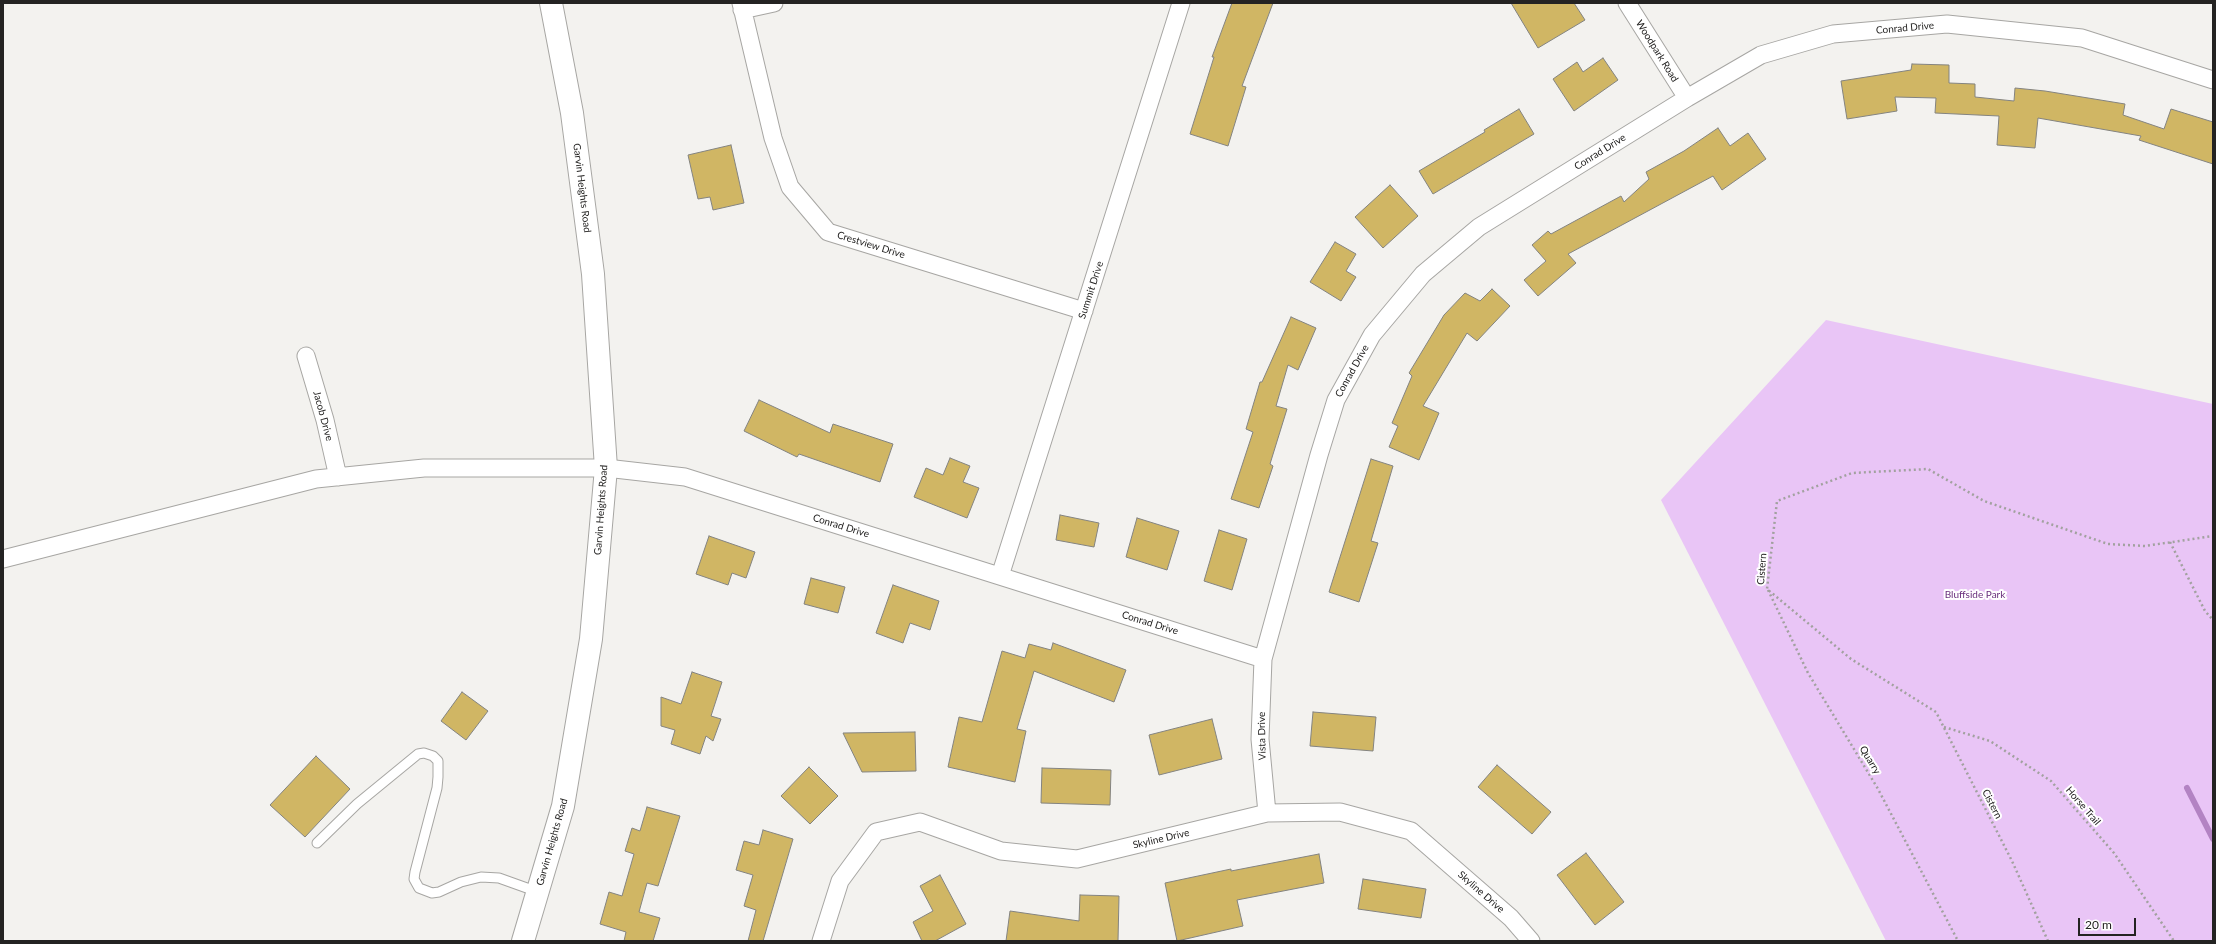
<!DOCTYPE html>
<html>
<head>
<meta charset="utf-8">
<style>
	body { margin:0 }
	#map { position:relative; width:2216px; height:944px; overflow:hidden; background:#f3f2ef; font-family:Lato,sans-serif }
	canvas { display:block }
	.frame { position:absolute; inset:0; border:4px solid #242322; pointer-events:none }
	.scale { position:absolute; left:2078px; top:918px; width:58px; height:18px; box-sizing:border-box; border:2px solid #242322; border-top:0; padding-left:5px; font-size:12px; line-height:14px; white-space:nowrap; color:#242322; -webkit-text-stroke:3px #fff; paint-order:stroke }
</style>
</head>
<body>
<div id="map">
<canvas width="2216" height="944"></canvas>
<div class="frame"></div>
<div class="scale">20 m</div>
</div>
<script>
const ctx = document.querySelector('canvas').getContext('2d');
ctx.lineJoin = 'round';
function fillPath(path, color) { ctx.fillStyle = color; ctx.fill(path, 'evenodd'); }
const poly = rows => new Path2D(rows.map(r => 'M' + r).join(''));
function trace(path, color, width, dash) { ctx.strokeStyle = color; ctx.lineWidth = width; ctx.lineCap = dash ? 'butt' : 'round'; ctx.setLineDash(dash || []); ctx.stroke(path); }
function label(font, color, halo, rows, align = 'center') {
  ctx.font = font + ' Lato,sans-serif'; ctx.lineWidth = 4; ctx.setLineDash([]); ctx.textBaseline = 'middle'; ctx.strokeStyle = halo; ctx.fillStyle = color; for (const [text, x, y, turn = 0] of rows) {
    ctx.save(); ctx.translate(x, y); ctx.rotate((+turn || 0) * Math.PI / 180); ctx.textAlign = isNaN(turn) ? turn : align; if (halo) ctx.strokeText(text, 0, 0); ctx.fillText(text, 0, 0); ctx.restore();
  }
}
fillPath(poly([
	[1826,320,2213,404,2213,941,1886,941,1661,500]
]), '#e9c5f6');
trace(poly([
	[2187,788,2213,839]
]), '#b383c3', 6);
const building = poly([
	[1232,3,1273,3,1242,86,1246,87,1228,146,1190,134,1214,57,1212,57,1232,3],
	[1511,3,1574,3,1585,20,1538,48,1511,3],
	[1603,58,1618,80,1574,111,1553,79,1577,62,1583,72,1603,58],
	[1912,64,1949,65,1949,83,1975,84,1975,97,2014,101,2015,88,2045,91,2125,104,2123,115,2164,129,2171,109,2213,122,2213,164,2139,140,2141,136,2038,118,2035,148,1997,145,1999,116,1935,113,1936,98,1895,97,1897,111,1847,119,1841,81,1911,70,1912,64],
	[1519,109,1534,134,1433,194,1419,171,1485,132,1484,130,1519,109],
	[1718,128,1730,146,1748,133,1766,159,1722,190,1713,176,1568,254,1576,263,1538,296,1524,280,1546,261,1532,245,1548,231,1551,234,1621,196,1624,202,1649,179,1646,172,1684,151,1718,128],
	[731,145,744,203,713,210,710,197,698,199,688,155,731,145],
	[1390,185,1418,216,1383,248,1355,217,1390,185],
	[1335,242,1356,254,1346,271,1356,277,1341,301,1310,282,1335,242],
	[1492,289,1510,306,1477,341,1467,333,1423,406,1439,413,1419,460,1389,447,1398,426,1392,423,1412,376,1409,373,1444,315,1465,293,1480,301,1492,289],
	[1291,317,1316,328,1298,370,1288,365,1276,406,1287,409,1270,464,1273,466,1259,508,1231,499,1253,432,1246,429,1260,382,1262,382,1291,317],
	[759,400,830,433,833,424,893,444,880,482,799,454,797,457,744,431,759,400],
	[950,458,970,466,963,482,979,488,967,518,914,497,926,468,943,475,950,458],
	[1371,459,1393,466,1371,541,1378,543,1359,602,1329,592,1371,459],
	[1060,515,1099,523,1094,547,1056,540,1060,515],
	[1137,518,1179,531,1167,570,1126,557,1137,518],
	[1219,530,1247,539,1232,590,1204,581,1219,530],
	[709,536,755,552,746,578,732,573,728,585,696,574,709,536],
	[811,578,845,587,838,613,804,604,811,578],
	[893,585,939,601,930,630,910,623,903,643,876,633,893,585],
	[1053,643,1126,670,1114,702,1034,671,1017,729,1026,731,1015,782,948,767,959,717,982,722,1002,651,1025,658,1029,644,1051,650,1053,643],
	[692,672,722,682,711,716,721,719,713,741,706,736,700,754,671,744,675,730,661,726,661,697,681,704,692,672],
	[462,692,488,711,466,740,441,721,462,692],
	[1313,712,1376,717,1373,751,1310,746,1313,712],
	[1212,719,1222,759,1159,775,1149,735,1212,719],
	[915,732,916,771,862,772,843,733,915,732],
	[316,756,350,789,305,837,270,805,316,756],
	[1497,765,1551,812,1532,834,1478,787,1497,765],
	[809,767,838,796,810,824,781,796,809,767],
	[1042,768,1111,770,1110,805,1041,803,1042,768],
	[647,807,680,816,658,886,647,883,639,912,660,918,653,941,624,941,626,932,600,924,609,892,622,896,634,854,625,851,632,828,640,831,647,807],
	[763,830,793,839,763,941,748,941,756,910,744,906,753,875,736,870,744,841,759,845,763,830],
	[1586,853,1624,902,1595,925,1557,875,1586,853],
	[1319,854,1324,883,1237,900,1243,926,1177,941,1165,883,1231,869,1231,871,1319,854],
	[940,875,966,924,935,941,922,941,913,922,933,911,920,886,940,875],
	[1363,879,1426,889,1421,918,1358,909,1363,879],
	[1080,895,1119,896,1118,941,1006,941,1010,911,1079,921,1080,895]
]);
fillPath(building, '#d0b664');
trace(building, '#838380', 1);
const service = poly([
	[317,843,357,804,418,754,424,753,433,756,438,761,438,777,437,788,415,872,414,879,419,888,432,893,439,892,461,882,481,877,499,878,538,892]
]);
const minor = poly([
	[741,3,773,138,790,187,828,232,1084,311],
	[1627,3,1687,98],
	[742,10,774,3],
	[306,356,325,420,338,477],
	[3,559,316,479,424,468,606,468,685,477,1263,659],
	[1000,576,1181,3],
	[1267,813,1260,739,1263,659,1319,455,1336,400,1372,335,1423,274,1479,227,1687,98,1761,55,1833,34,1947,24,2082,38,2213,80],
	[821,941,840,881,876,832,920,822,1001,851,1077,859,1267,813,1340,812,1411,831,1511,918,1531,941]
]);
const secondary = poly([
	[523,941,563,806,591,639,606,468,593,274,572,113,551,3]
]);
trace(service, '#a7a6a3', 11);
trace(minor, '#a7a6a3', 19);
trace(secondary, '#a7a6a3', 24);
trace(poly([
	[2170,542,2205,611,2213,620],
	[1768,590,1808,673,1878,789,1958,941],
	[1944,727,1990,741,2051,781,2114,853,2174,941],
	[2048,941,2012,861,1936,712,1851,659,1767,589,1777,501,1852,473,1928,469,1984,501,2108,544,2145,546,2213,536]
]), '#a2a19f', 2.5, [2, 3]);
trace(service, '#fff', 9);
trace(minor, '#fff', 17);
trace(secondary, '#fff', 22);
label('10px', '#242322', '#fff', [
	["Conrad Drive",1905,28,-5],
	["Woodpark Road",1657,51,58],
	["Conrad Drive",1600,152,-32],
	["Garvin Heights Road",582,188,83],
	["Crestview Drive",871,245,17],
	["Summit Drive",1091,290,-72],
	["Conrad Drive",1352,371,-61],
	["Jacob Drive",323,416,75],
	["Garvin Heights Road",601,510,-86],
	["Conrad Drive",841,526,17],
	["Cistern",1762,569,-86],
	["Conrad Drive",1150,623,17],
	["Vista Drive",1262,736,-91],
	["Quarry",1870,760,59],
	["Cistern",1992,804,63],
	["Horse Trail",2083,806,49],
	["Skyline Drive",1161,839,-13],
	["Garvin Heights Road",552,842,-74],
	["Skyline Drive",1481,892,41]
]);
label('10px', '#692e7c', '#fff', [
	["Bluffside Park",1975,595]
]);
</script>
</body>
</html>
